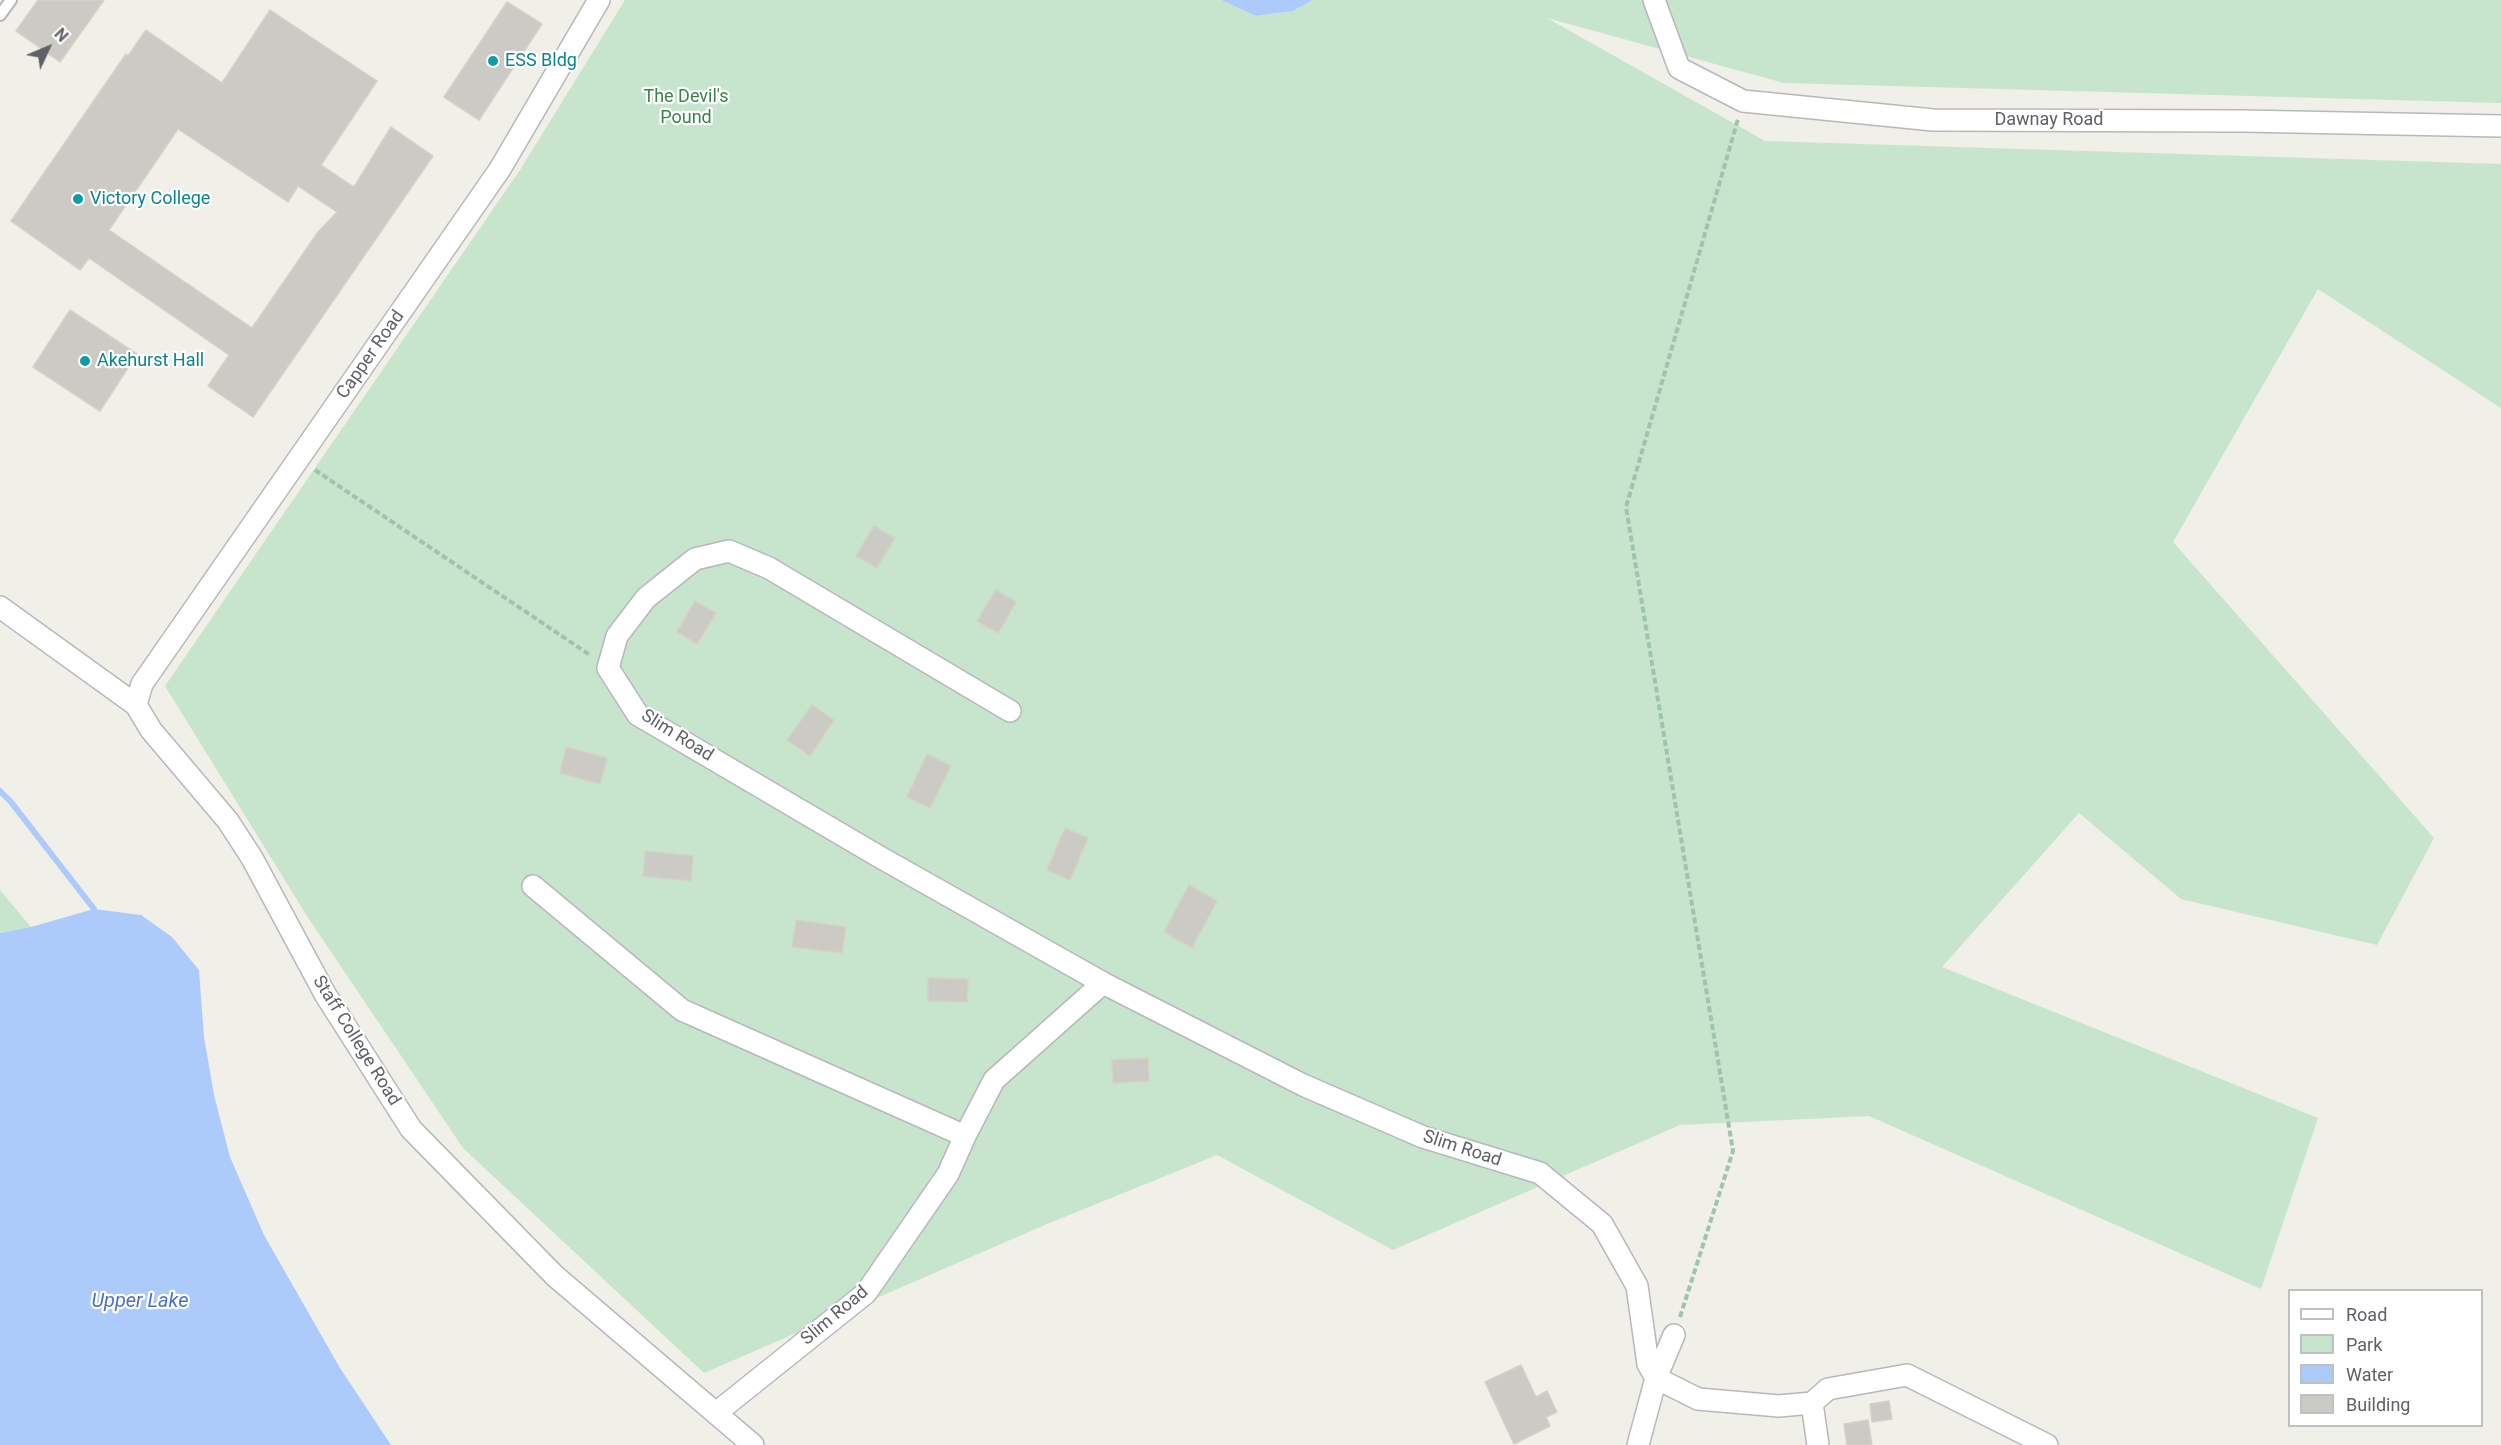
<!DOCTYPE html>
<html>
<head>
<meta charset="utf-8">
<style>
	body { margin:0 }
	#map { position:relative; width:2501px; height:1445px; overflow:hidden; background:#f0efe8; font-family:Roboto,sans-serif }
	canvas { display:block }
	.legend { position:absolute; left:2288px; top:1289px; width:195px; height:138px; box-sizing:border-box; background:#fff; border:2px solid #bfc0c2; margin:0; padding:8px 10px; list-style:none; font-size:18px; color:#5f6167 }
	.legend li { display:flex; align-items:center; gap:12px; height:30px }
	.legend b { width:30px; border:2px solid #bfc0c2 }
	.north { position:absolute; left:18px; top:18px; width:60px; height:60px; -webkit-text-stroke:4px #fff; paint-order:stroke; rotate:46deg; font-size:16px; font-weight:700; line-height:24px; text-align:center; color:#5f6167 }
	.north::after { content:''; display:block; margin:auto; width:21px; height:27px; background:#5f6167; clip-path:polygon(50% 0,100% 100%,50% 72%,0 100%) }
</style>
</head>
<body>
<div id="map">
<canvas width="2501" height="1445"></canvas>
<ul class="legend">
<li><b style="height:8px;background:#fff"></b>Road</li>
<li><b style="height:16px;background:#c6e5cc"></b>Park</li>
<li><b style="height:16px;background:#adcbfa"></b>Water</li>
<li><b style="height:16px;background:#cccac4"></b>Building</li>
</ul>
<div class="north">N</div>
</div>
<script>
const ctx = document.querySelector('canvas').getContext('2d');
ctx.lineJoin = 'round';
function fillPath(path, color) { ctx.fillStyle = color; ctx.fill(path, 'evenodd'); }
const poly = rows => new Path2D(rows.map(r => 'M' + r).join(''));
function trace(path, color, width, dash) { ctx.strokeStyle = color; ctx.lineWidth = width; ctx.lineCap = dash ? 'butt' : 'round'; ctx.setLineDash(dash || []); ctx.stroke(path); }
function label(font, color, halo, rows, align = 'center') {
  ctx.font = font + ' Roboto,sans-serif'; ctx.lineWidth = 4.5; ctx.setLineDash([]); ctx.textBaseline = 'middle'; ctx.strokeStyle = halo; ctx.fillStyle = color; for (const [text, x, y, turn = 0] of rows) {
    ctx.save(); ctx.translate(x, y); ctx.rotate((+turn || 0) * Math.PI / 180); ctx.textAlign = isNaN(turn) ? turn : align; if (halo) ctx.strokeText(text, 0, 0); ctx.fillText(text, 0, 0); ctx.restore();
  }
}
fillPath(poly([
	[625,0,1221,0,1256,16,1293,11,1313,0,2501,0,2501,103,1784,83,1547,18,1765,141,2501,164,2501,408,2318,289,2173,542,2434,838,2377,945,2181,899,2079,813,1942,967,2318,1118,2261,1289,1869,1116,1680,1125,1393,1250,1217,1155,1047,1224,704,1373,463,1148,307,916,165,686,520,170],
	[0,890,31,927,0,933]
]), '#c6e5cc');
fillPath(poly([
	[1221,0,1313,0,1293,11,1256,16],
	[94,909,141,915,172,937,199,970,204,1037,214,1095,230,1157,264,1235,340,1368,391,1445,0,1445,0,933,31,927]
]), '#adcbfa');
trace(poly([
	[0,791,11,802,94,909]
]), '#adcbfa', 6);
const building = poly([
	[38,0,104,0,60,62,16,31,38,0],
	[507,2,542,24,479,120,444,97,507,2],
	[270,10,377,81,321,165,354,187,391,127,433,156,253,417,208,386,229,355,89,258,80,270,11,221,126,54,128,56,146,30,222,83,270,10],
	[178,129,288,202,298,186,337,212,318,232,252,328,109,230,178,129],
	[70,310,137,354,100,411,33,367,70,310],
	[874,526,895,538,877,568,856,556,874,526],
	[996,590,1016,602,998,633,977,621,996,590],
	[695,601,716,613,697,644,677,632,695,601],
	[812,705,834,720,810,756,787,740,812,705],
	[566,747,607,758,600,784,560,773,566,747],
	[927,754,951,766,930,808,907,797,927,754],
	[1065,828,1088,838,1070,880,1047,870,1065,828],
	[645,851,693,856,691,881,643,876,645,851],
	[1189,885,1217,901,1192,948,1164,932,1189,885],
	[796,920,846,927,842,953,792,947,796,920],
	[928,978,968,979,967,1002,928,1001,928,978],
	[1148,1058,1149,1081,1113,1083,1112,1060,1148,1058],
	[1521,1365,1536,1397,1547,1391,1557,1412,1546,1417,1550,1426,1514,1444,1485,1382,1521,1365],
	[1889,1401,1892,1419,1872,1422,1870,1404,1889,1401],
	[1868,1420,1872,1445,1847,1445,1844,1424,1868,1420]
]);
fillPath(building, '#cccac4');
trace(building, '#d4d2c6', 1.5);
const service = poly([
	[0,15,11,0]
]);
const minor = poly([
	[1654,0,1679,68,1743,101,1933,120,2242,121,2501,126],
	[0,607,136,705,151,730,228,821,252,858,325,994,411,1129,555,1276,753,1445],
	[136,705,142,684,500,169,599,0],
	[1010,711,769,568,729,551,695,559,646,598,617,636,608,668,638,715,878,856,1103,983,1303,1085,1423,1137,1540,1173,1602,1224,1637,1286,1648,1364,1656,1378],
	[533,886,682,1010,965,1136],
	[1656,1378,1698,1399,1779,1406,1812,1403,1828,1389,1907,1375,2047,1445],
	[1812,1403,1818,1445],
	[716,1413,866,1293,948,1174,965,1136,994,1080,1103,983],
	[1638,1445,1656,1378,1674,1335]
]);
trace(service, '#b7b8bd', 14);
trace(minor, '#b7b8bd', 24);
trace(poly([
	[315,470,590,655],
	[1680,1317,1733,1151,1626,507,1738,119]
]), '#9ec4af', 4, [6, 3]);
trace(service, '#fff', 10);
trace(minor, '#fff', 21);
for (const [x, y, r, color] of [
	[493,61,6,"#0f9aa8"],
	[78,199,6,"#0f9aa8"],
	[85,361,6,"#0f9aa8"]
]) { const dot = new Path2D(); dot.arc(x, y, r, 0, 2 * Math.PI); ctx.fillStyle = color; ctx.fill(dot); trace(dot, '#fff', 2); }
label('18px', '#0d838f', '#fff', [
	["ESS Bldg",505,61],
	["Victory College",90,199],
	["Akehurst Hall",97,361]
], 'left');
label('18px', '#3b824b', '#fff', [
	["The Devil's",686,97],
	["Pound",686,118]
]);
label('18px', '#5f6167', '#fff', [
	["Dawnay Road",2049,120],
	["Capper Road",371,355,-55],
	["Slim Road",677,736,32],
	["Staff College Road",356,1041,58],
	["Slim Road",1462,1149,18],
	["Slim Road",835,1316,-40]
]);
label('italic 20px', '#5072bd', '#fff', [
	["Upper Lake",140,1302]
]);
</script>
</body>
</html>
